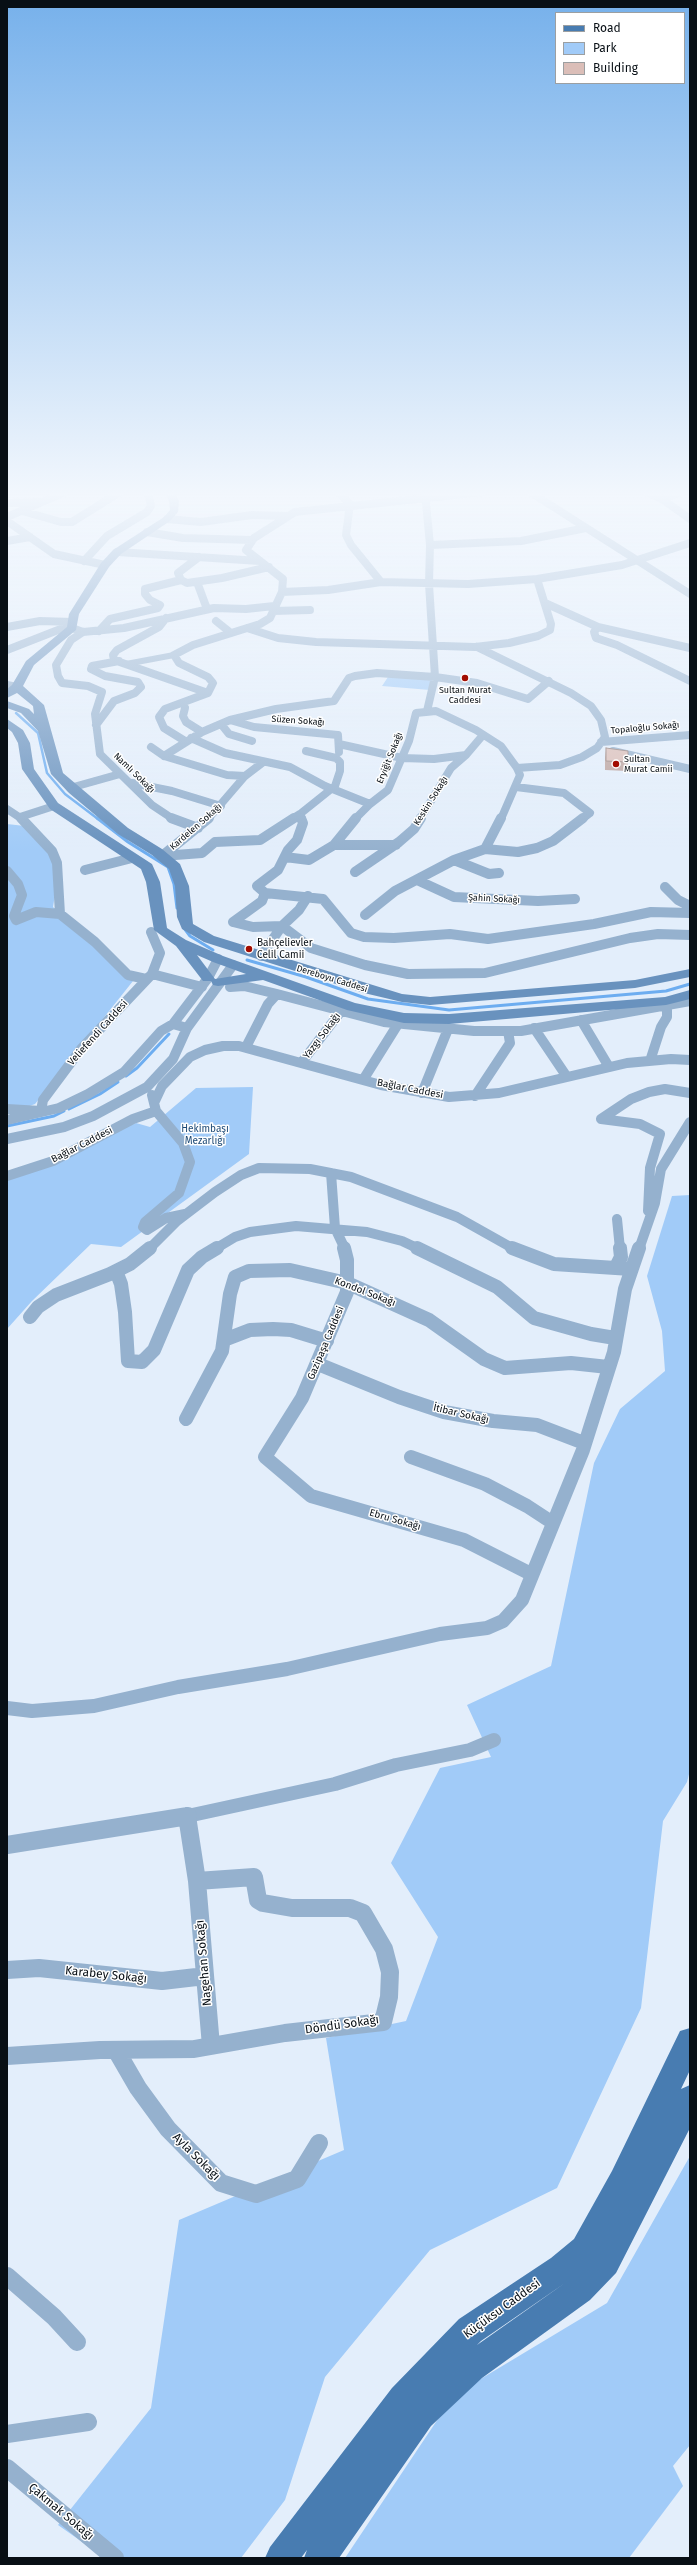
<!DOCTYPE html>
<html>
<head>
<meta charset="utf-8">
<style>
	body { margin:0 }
	#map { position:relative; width:697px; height:2565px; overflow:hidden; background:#e3eefb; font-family:"Fira Sans",sans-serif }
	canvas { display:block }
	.frame { position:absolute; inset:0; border:8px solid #080f15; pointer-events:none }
	.legend { position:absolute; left:555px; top:12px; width:130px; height:72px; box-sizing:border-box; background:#fff; border:1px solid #9c9fa1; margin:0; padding:5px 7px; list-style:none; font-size:12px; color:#080f15 }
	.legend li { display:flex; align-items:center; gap:8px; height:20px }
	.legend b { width:20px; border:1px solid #9c9fa1 }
</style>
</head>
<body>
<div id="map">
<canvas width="697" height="2565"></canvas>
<div class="frame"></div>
<ul class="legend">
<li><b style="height:5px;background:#487cb1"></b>Road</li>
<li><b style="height:11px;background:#a1cbf8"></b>Park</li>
<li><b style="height:11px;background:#dbbeb8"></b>Building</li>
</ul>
</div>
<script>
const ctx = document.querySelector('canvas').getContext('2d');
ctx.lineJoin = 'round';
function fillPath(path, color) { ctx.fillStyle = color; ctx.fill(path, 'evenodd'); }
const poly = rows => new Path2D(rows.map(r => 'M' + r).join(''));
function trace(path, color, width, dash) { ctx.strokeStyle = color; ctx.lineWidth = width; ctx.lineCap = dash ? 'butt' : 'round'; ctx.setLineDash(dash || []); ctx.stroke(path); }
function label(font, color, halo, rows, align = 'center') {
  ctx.font = font + ' "Fira Sans",sans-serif'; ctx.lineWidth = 3; ctx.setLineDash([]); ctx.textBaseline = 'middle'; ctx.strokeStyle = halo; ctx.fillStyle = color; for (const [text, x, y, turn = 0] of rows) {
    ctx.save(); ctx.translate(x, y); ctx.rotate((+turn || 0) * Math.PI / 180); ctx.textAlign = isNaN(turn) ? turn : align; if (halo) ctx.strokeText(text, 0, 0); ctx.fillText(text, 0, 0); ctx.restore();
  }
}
fillPath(poly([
	[388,677,432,680,430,690,382,686],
	[7,824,25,826,60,863,53,907,133,981,35,1104,7,1114],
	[253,1087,249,1154,121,1247,91,1244,32,1301,7,1329,7,1178,136,1123,150,1127,196,1088],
	[690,1195,690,1770,687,1782,663,1821,641,2008,557,2188,430,2250,325,2377,285,2500,241,2558,105,2558,58,2525,151,2408,179,2220,344,2150,326,2038,406,2021,438,1937,391,1863,440,1768,491,1757,467,1705,551,1666,594,1463,620,1409,665,1371,662,1331,647,1276,672,1196],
	[690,2156,690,2445,673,2466,683,2486,629,2558,345,2558,454,2395,607,2303]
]), '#a1cbf8');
trace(poly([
	[16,713,38,733,47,773,65,794,98,819]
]), '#6dadf0', 2.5);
trace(poly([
	[97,818,128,842,168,867,174,884,177,908],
	[184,928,190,936,213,950],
	[247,960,306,977,368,999,449,1010,666,991,690,984],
	[126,1076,137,1068,169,1034],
	[69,1109,100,1094,118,1082],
	[7,1126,54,1116,64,1111]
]), '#6dadf0', 3);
trace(poly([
	[126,664,174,655]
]), '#95b1ce', 6);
trace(poly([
	[338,492,350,504,346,535,351,545,381,582],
	[425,492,430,545,429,584,435,677,427,711],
	[530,492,690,594],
	[646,492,662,499,690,519],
	[662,499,681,492],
	[7,503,38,502],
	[22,511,61,522,72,522,120,492],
	[7,517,65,492],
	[167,519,201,522,252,515,287,516],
	[7,521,54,554,105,565],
	[147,532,183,538,252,540],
	[7,541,30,537],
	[430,545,521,541,586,528],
	[117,552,260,561],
	[199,557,178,573,181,580,187,583,222,578,269,567],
	[84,561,107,536,147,512,151,506,148,492],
	[197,582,207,609],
	[282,592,328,590,381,582,468,584,537,579,622,565,690,543],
	[545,603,598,627,690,648],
	[273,611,310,610],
	[166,618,159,627,117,650,113,655,114,660,208,693],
	[216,621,231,633],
	[7,627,40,621,73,622],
	[598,627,594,632,596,638,617,645,690,681],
	[247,628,278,638,316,642,475,647,509,643,538,636,550,630,551,624,537,579],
	[99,631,110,619,158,608,160,605,150,600,145,594,145,589,181,580],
	[83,632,71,640,56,665,58,676,62,683,88,686,102,692,95,714,100,754,152,805,173,819],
	[477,647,571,693,591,706,601,720,605,737,597,748,582,757,560,765,517,768],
	[7,650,58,630,72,628,83,632,124,628,214,608,246,609,274,606],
	[7,685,17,687],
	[185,708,183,716,186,722,202,732],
	[230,720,254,727,338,735,339,752],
	[221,724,229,734,252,741],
	[96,725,114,701,135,693,141,687,138,682,105,676,91,669,92,666,119,661],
	[191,738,225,753,290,767,325,786,370,804,355,819],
	[185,741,164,728,159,717,165,709,208,693,213,683,208,677,179,663,174,655,193,645,260,624,270,618,282,592,283,579,246,550,254,538,295,512,483,492],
	[601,742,690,735],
	[339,744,402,758,434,759,466,755,483,735],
	[151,747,164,756,227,775,245,776],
	[613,751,690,769],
	[164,756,202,732,230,720,276,709,334,701,349,678,355,676,377,673,435,677,477,683,528,699,549,681],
	[132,783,172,791,221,806],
	[516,787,564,793,590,813,582,819],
	[70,788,120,774],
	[370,804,388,790,409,741,416,713,436,711,476,730,501,746,517,768,520,775,501,819],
	[7,809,22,819],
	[20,817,54,806],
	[208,819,245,776,262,763],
	[292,819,300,814],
	[302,819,300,814,335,786,340,771,340,762,336,758,306,751],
	[420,819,451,768,466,755]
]), '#95b1ce', 8);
trace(poly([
	[21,818,52,851,57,863,60,914,95,942,128,975,146,979],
	[171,818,198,828],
	[301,818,303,823,297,840,288,850,278,870,257,886,265,893,323,899,351,933,364,937,394,938,450,934,488,939,594,924,651,912,690,913],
	[334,845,396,845],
	[485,849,518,852,537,848,553,841,583,818],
	[162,856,202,853,215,842,260,840,294,818],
	[162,856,209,818],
	[285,857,309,860,334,845,356,818],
	[454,860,489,874,499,873],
	[85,870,132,858],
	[7,871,18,884,22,895,14,916,16,920,36,912,60,914],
	[355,872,399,842,414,829,421,818],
	[417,880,454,897,538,901,575,899],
	[665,887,678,900,690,906],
	[365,915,395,891,454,860,485,849,501,818],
	[233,922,253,927,282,926,311,948,365,965,408,974,485,973,630,938,658,934,690,935],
	[233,922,262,901,265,893],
	[151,932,160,953,152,974],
	[261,956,282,926,299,910,308,896],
	[230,987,244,986,277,994],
	[581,1020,609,1067],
	[173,1024,208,978,218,959],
	[534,1028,567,1077],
	[246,1047,268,1004,277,994,384,1022,474,1031,521,1031,690,1001],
	[650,1061,661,1027,667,1017,667,1006],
	[302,1062,342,1010],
	[363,1080,398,1024],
	[422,1093,448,1029],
	[152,1095,156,1111,183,1143,190,1162,179,1193,145,1222,143,1227,147,1230,166,1218,185,1214],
	[475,1096,510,1043,508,1031],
	[155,1101,162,1086,190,1057,205,1050,223,1046,239,1046,381,1085,449,1097,499,1093,627,1063,671,1059,690,1060],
	[7,1109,41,1111,43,1100,81,1049,152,974,202,987],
	[601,1119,640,1124,660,1134,650,1168,648,1211],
	[601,1119,631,1099,649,1092,665,1089,690,1093],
	[7,1120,59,1108,88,1094,124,1072,161,1031,173,1024,187,1028],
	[7,1139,64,1127,93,1116,147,1087,173,1059,187,1028,233,965],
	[331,1173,335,1228,345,1249],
	[7,1176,53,1161,133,1119,156,1111],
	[617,1219,620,1249],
	[149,1249,177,1221,215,1192,241,1175,259,1168,310,1169,351,1177,457,1217,514,1249],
	[215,1249,235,1237,250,1232,296,1226,367,1232,402,1241,419,1249],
	[639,1249,655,1203,661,1169,690,1122]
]), '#95b1ce', 10);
trace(poly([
	[344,1248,347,1260,347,1292,302,1398,265,1457,311,1496,464,1540,531,1574],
	[417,1248,497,1287,534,1318,591,1334,615,1338],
	[512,1248,554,1264,631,1269],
	[616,1267,621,1257,620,1248],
	[116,1271,121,1284,125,1312,128,1361,142,1362,154,1350,188,1270,202,1257,217,1248],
	[30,1317,38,1307,56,1295,110,1274,130,1264,150,1248],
	[224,1340,250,1330,273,1329,291,1330,327,1341],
	[318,1364,399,1397,444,1412,493,1421,537,1425,584,1443],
	[186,1419,222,1351,230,1294,235,1277,249,1271,290,1270,347,1283,429,1320,484,1359,505,1368,571,1363,608,1367],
	[411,1457,485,1484,527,1506,553,1523],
	[7,1708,32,1711,94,1706,178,1687,287,1669,440,1634,487,1628,503,1621,522,1600,583,1450,614,1352,625,1289,639,1248],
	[183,1817,335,1784,396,1765,470,1750,494,1740]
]), '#95b1ce', 14);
trace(poly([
	[7,1845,188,1816],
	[197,1881,211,2046],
	[7,1970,39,1968,162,1981,205,1976],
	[116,2050,138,2088,168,2129,221,2183,256,2194,297,2179,319,2143],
	[7,2056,100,2050,194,2049,285,2033,383,2022,389,1997,390,1972,384,1949,363,1913,350,1908,292,1908,263,1903,258,1900,254,1877,197,1881,187,1816],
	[7,2276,54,2317,77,2342],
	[7,2434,88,2422],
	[7,2468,115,2558]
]), '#95b1ce', 18);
fillPath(poly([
	[164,492,174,492,179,501,178,512,170,521,121,554,109,567,79,614,76,630,34,665,23,686,44,705,63,773,128,828,162,849,180,864,189,886,193,924,214,936,402,994,430,997,635,980,690,969,690,977,635,988,430,1005,402,1002,364,993,204,942,182,929,177,917,175,886,169,869,152,855,118,834,69,793,51,774,38,731,21,713,7,708,7,701,29,709,34,714,33,706,17,693,7,698,7,689,12,685,26,661,67,627,69,614,101,563,113,550,164,517,170,510,169,501,164,492],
	[7,719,23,730,30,743,34,769,58,803,152,864,160,882,167,928,186,940,223,956,355,1003,404,1013,449,1014,665,997,690,990,690,999,666,1005,449,1024,404,1023,347,1010,263,980,218,986,213,985,211,981,203,981,176,946,154,930,146,882,141,869,50,809,22,769,18,743,12,732,7,728,7,719],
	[197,955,213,962,246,974,215,979,197,955]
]), '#6992be');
fillPath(poly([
	[690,2028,690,2070,681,2089,690,2085,690,2128,616,2273,590,2300,482,2378,431,2426,339,2558,304,2558,307,2550,301,2558,265,2558,270,2547,392,2388,459,2319,551,2258,574,2239,612,2171,680,2031,690,2028],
	[565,2283,477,2345,481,2341,565,2283]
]), '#487cb1');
fillPath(poly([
	[606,748,628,762,627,771,605,770,605,757]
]), '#bca39e');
const building = poly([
	[606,748,628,751,628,762,606,761,606,748]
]);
fillPath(building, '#dbbeb8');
trace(building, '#998581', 1);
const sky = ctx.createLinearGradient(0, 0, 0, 852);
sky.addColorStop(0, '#77b1eb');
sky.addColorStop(0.58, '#f2f7fd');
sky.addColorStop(1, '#f2f7fd00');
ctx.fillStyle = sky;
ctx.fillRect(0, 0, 697, 852);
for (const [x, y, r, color] of [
	[465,678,4,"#a20c00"],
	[616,764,4,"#a20c00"],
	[249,949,4,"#a20c00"]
]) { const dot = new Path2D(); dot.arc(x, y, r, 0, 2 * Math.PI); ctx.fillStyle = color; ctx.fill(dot); trace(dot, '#fff', 1.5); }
label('9px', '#080f15', '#fff', [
	["Sultan Murat",465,690],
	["Caddesi",465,700],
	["Sultan",624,759,"left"],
	["Murat Camii",624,769,"left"]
]);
label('9px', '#080f15', '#fff', [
	["Süzen Sokağı",298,721,4],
	["Topaloğlu Sokağı",645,728,-5],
	["Eryiğit Sokağı",390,758,-68],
	["Namlı Sokağı",134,773,44],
	["Keskin Sokağı",431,801,-58],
	["Kardelen Sokağı",196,827,-41],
	["Şahin Sokağı",494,899,3],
	["Dereboyu Caddesi",332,979,17]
]);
label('10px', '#080f15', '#fff', [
	["Bahçelievler",257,943],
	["Celil Camii",257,955]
], 'left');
label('10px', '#080f15', '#fff', [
	["Veliefendi Caddesi",98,1033,-48],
	["Yazgı Sokağı",322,1036,-53],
	["Bağlar Caddesi",410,1089,11],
	["Bağlar Caddesi",82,1145,-27],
	["Kondol Sokağı",365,1292,21],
	["Gazipaşa Caddesi",326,1343,-67],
	["İtibar Sokağı",461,1414,13],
	["Ebru Sokağı",395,1520,16]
]);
label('10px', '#1c4975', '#fff', [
	["Hekimbaşı",205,1129],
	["Mezarlığı",205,1141]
]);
label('12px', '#080f15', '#fff', [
	["Nagehan Sokağı",204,1963,-95],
	["Karabey Sokağı",106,1975,6],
	["Döndü Sokağı",342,2025,-8],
	["Ayla Sokağı",196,2157,45],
	["Küçüksu Caddesi",502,2309,-36],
	["Çakmak Sokağı",61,2512,40]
]);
</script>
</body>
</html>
